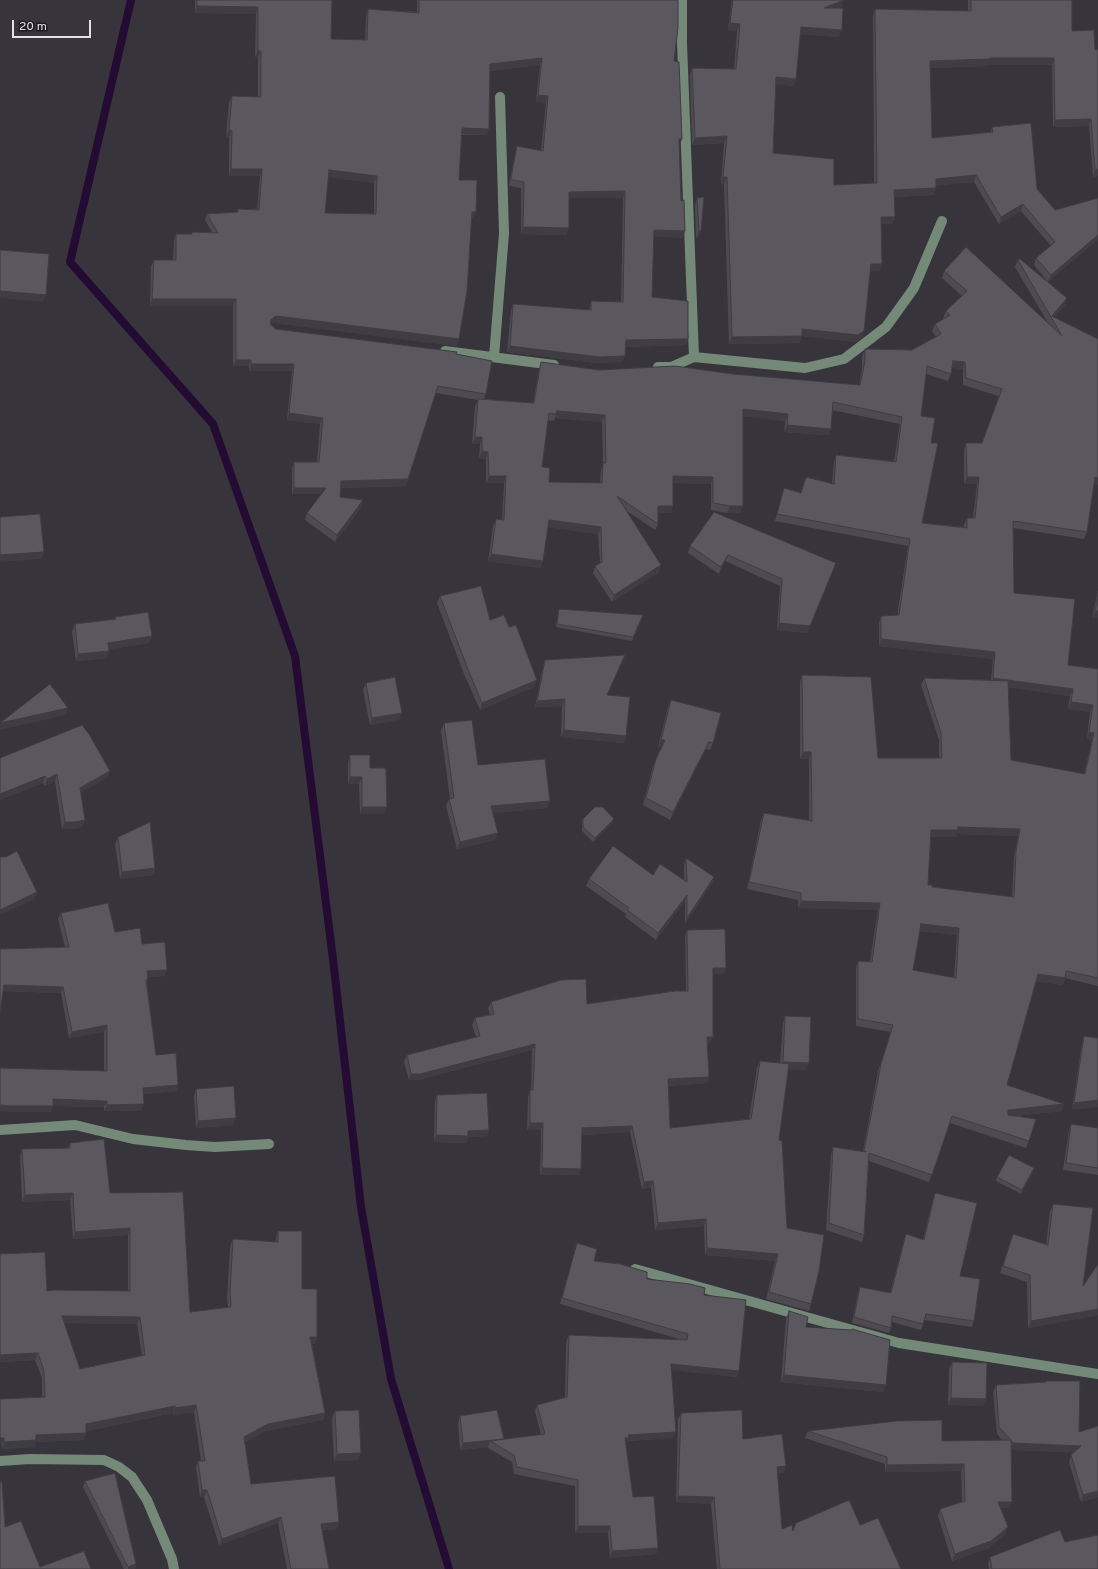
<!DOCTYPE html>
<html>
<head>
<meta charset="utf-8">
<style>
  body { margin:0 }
  #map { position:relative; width:1098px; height:1569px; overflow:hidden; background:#37343b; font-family:Overpass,sans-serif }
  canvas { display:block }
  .scale { position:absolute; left:12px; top:20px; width:79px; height:18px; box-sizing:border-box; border:2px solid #e3e1e5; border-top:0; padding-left:5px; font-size:12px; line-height:14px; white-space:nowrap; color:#e3e1e5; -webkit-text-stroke:3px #1e1c1f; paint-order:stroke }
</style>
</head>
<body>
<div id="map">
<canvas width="1098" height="1569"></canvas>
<div class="scale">20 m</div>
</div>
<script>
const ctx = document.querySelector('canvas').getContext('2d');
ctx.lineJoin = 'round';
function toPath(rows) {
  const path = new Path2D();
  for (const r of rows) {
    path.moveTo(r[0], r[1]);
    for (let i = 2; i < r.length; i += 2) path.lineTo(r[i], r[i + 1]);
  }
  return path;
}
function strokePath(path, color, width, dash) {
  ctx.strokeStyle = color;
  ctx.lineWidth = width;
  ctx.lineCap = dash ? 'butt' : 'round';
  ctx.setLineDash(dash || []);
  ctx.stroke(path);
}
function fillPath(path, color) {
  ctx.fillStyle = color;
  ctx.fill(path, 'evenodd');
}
strokePath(toPath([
  [131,0,70,262,213,424,295,656,333,959,361,1207,391,1379,449,1569]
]), '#230b34', 8);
strokePath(toPath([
  [445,351,554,365],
  [494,357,504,233,500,97],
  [694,357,805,368,844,359,886,327,914,288,942,221],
  [658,367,671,367,694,357,682,43,682,0],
  [0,1130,75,1125,133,1139,186,1145,215,1147,269,1144],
  [635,1269,899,1343,1098,1374],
  [0,1461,30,1459,104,1460,119,1467,132,1477,147,1500,172,1559,174,1569]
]), '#748978', 10);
fillPath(toPath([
  [195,0,332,0,331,39,365,40,366,16,368,9,417,12,417,0,678,0,674,61,682,139,679,145,683,238,653,236,652,297,688,339,686,345,625,347,625,356,622,362,596,363,507,352,511,310,513,304,589,310,591,301,621,302,623,198,569,198,569,228,566,235,521,234,521,188,509,186,509,185,515,153,517,146,541,151,546,103,536,101,540,65,490,71,487,135,461,135,459,180,473,218,471,218,459,339,457,346,275,323,271,323,271,325,276,329,456,354,486,394,484,399,533,403,539,369,541,362,599,370,733,374,859,385,862,368,862,356,865,349,912,350,936,337,932,331,935,324,944,319,943,318,946,311,962,296,942,278,944,271,1048,323,1015,267,1018,260,1065,305,1054,317,1098,339,1098,485,1094,484,1087,532,1084,539,1013,528,1014,593,1068,665,1098,669,1098,986,1065,978,1063,985,1036,981,1007,1085,1064,1104,1062,1111,1014,1116,1036,1119,1026,1148,950,1123,929,1182,869,1161,864,1235,862,1242,826,1230,831,1154,833,1147,863,1151,878,1071,891,1032,856,1026,856,968,858,961,870,961,878,910,798,908,798,900,747,889,761,820,764,813,809,820,809,759,800,759,800,682,802,675,878,758,939,758,939,740,921,685,924,678,991,680,993,659,879,646,879,623,881,616,897,616,908,546,775,521,784,488,801,493,806,477,832,484,834,462,836,455,894,461,900,424,832,410,828,435,784,432,785,421,743,416,740,513,727,513,711,510,711,484,673,483,671,513,658,513,658,524,655,530,627,511,659,572,612,602,593,573,595,566,600,563,598,534,548,527,543,561,540,568,488,561,493,526,496,519,502,520,504,483,486,483,486,459,479,458,480,444,472,444,475,406,478,400,436,393,406,486,340,488,340,497,361,507,335,542,305,520,307,513,321,494,292,494,292,468,294,462,317,462,320,424,287,420,292,371,249,371,249,366,233,366,233,306,150,306,151,266,154,260,173,260,174,240,176,234,192,234,192,232,212,232,205,220,207,214,237,212,238,209,257,209,260,176,229,176,229,137,226,137,229,103,232,96,258,97,258,57,255,57,256,14,195,13],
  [328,177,374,183,374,214,325,213],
  [952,368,963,369,963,385,999,396,982,443,966,443,964,450,964,484,977,484,973,518,967,518,964,525,964,527,922,523,931,443,921,416,926,374,948,381,951,374],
  [555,418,602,422,603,464,601,470,600,483,549,482,542,467,548,420,554,421],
  [1008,687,1070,696,1068,709,1090,712,1087,739,1092,740,1084,774,1011,760],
  [957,834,1018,836,1014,857,1012,897,932,887,928,885,931,837,956,837],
  [920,931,957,935,954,978,913,970],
  [732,0,844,0,841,7,838,8,839,37,800,34,796,79,793,86,776,84,773,153,834,185,874,183,873,16,875,9,968,11,968,0,1072,0,1072,31,1095,50,1098,49,1098,176,1093,177,1089,126,1053,127,1052,65,988,65,987,66,930,68,932,138,991,132,992,127,1037,189,1055,210,1098,198,1048,282,1034,265,1036,258,1051,246,1021,211,999,224,974,182,936,185,933,195,894,197,895,217,892,224,881,224,882,264,879,271,870,271,864,331,861,338,855,342,802,336,799,343,729,344,724,184,721,184,724,143,692,145,690,75,692,68,734,69,737,31,728,30],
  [697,198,701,231,698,238,696,238,695,205],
  [690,546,833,570,807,633,777,630,780,586,725,561,719,574,688,553],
  [1098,590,1098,618,1092,618],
  [440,596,490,620,509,627,534,687,480,710,464,674,437,603],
  [559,609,642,619,632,641,556,627,558,613],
  [115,617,152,636,149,643,109,649,107,658,76,661,72,631,75,624,115,619],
  [625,655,607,695,626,736,624,743,561,737,562,706,535,707,543,666,545,660],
  [366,683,402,713,399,720,370,725,363,690],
  [671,700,713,743,710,750,706,749,670,820,643,805,653,766,656,759,662,747,658,747,668,707],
  [444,723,478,765,550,801,547,808,493,813,495,840,457,849,446,806,449,799,450,799,441,731],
  [350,755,370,768,387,807,384,814,360,814,359,784,348,784,348,763],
  [0,758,108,777,80,793,85,820,82,827,71,829,62,829,55,781,45,786,43,783,0,800],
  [583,819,614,819,613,822,593,842,582,831,582,822],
  [118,837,155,868,153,875,120,879,115,844],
  [686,858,714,877,712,883,685,924,685,901,656,940,625,917,626,914,586,886,589,879,653,875,684,881,684,865],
  [61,913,115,932,142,944,165,976,148,977,147,983,156,1055,178,1085,176,1091,144,1094,141,1111,104,1111,104,1107,53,1106,51,1112,7,1112,104,1071,104,1032,69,1038,61,993,3,991,0,949,65,947,58,919],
  [687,930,724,974,713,974,710,1044,707,1044,709,1077,707,1083,669,1086,670,1128,749,1119,757,1068,760,1061,780,1063,783,1023,785,1016,806,1070,788,1069,779,1140,787,1228,811,1304,809,1311,766,1299,775,1261,705,1255,704,1226,655,1230,651,1187,642,1189,630,1132,582,1135,579,1175,540,1175,541,1130,527,1130,528,1097,530,1090,531,1090,532,1050,418,1080,409,1080,404,1062,407,1055,476,1037,472,1025,475,1018,490,1015,488,1008,491,1002,587,1004,686,991,685,937],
  [1084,1036,1098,1038,1072,1110,1082,1043],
  [196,1089,233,1125,196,1128,194,1096],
  [437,1095,489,1130,487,1136,468,1137,466,1143,434,1142,435,1101],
  [1071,1124,1098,1128,1098,1175,1063,1170,1069,1131],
  [70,1143,110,1193,190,1312,228,1307,227,1299,230,1246,233,1239,276,1242,276,1238,278,1231,302,1289,317,1337,315,1344,312,1344,325,1413,323,1420,265,1431,245,1442,251,1484,339,1522,337,1529,322,1530,329,1569,287,1569,278,1523,219,1545,204,1497,200,1497,196,1468,198,1461,201,1461,194,1412,173,1415,173,1413,86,1431,84,1440,36,1442,34,1447,2,1449,0,1399,42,1397,42,1378,35,1360,0,1362,0,1254,47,1291,128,1291,128,1235,73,1239,70,1200,22,1202,20,1156,22,1149,68,1148],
  [64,1323,137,1324,142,1356,80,1369],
  [1033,1172,1021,1194,996,1181,997,1177],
  [935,1193,960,1276,974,1321,972,1327,924,1320,921,1330,892,1322,891,1328,889,1333,852,1323,858,1292,860,1287,890,1293,904,1240,906,1234,923,1240,933,1199],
  [1053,1204,1083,1286,1098,1315,1028,1328,1027,1282,1000,1273,1013,1234,1046,1245,1050,1211],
  [577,1243,594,1261,647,1279,704,1295,739,1371,737,1377,671,1370,673,1438,627,1441,626,1444,633,1497,658,1548,656,1554,610,1558,608,1533,575,1533,575,1486,514,1474,512,1462,488,1448,488,1447,460,1450,458,1423,460,1416,504,1440,541,1435,535,1411,537,1405,565,1397,566,1342,569,1335,682,1340,560,1304],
  [789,1311,806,1327,883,1392,781,1382,786,1318],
  [952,1362,983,1406,948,1405,949,1369],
  [1046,1381,1079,1432,1098,1426,1098,1497,1081,1502,1069,1462,1071,1455,1074,1452,1011,1450,1009,1508,1001,1508,1008,1527,1005,1534,989,1548,952,1561,938,1516,940,1509,962,1502,961,1471,885,1472,885,1464,805,1438,808,1431,942,1441,1002,1440,997,1434,993,1392,996,1385,1046,1382],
  [335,1411,361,1453,358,1460,334,1461,332,1418],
  [681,1413,743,1439,784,1473,777,1473,782,1529,793,1531,860,1525,901,1569,717,1569,711,1504,676,1502,678,1419],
  [85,1481,136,1564,135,1569,124,1569,83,1487],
  [1065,1542,1098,1569,989,1569,988,1564,990,1557]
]), '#4d4b51');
fillPath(toPath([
  [844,0,841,7,822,15,824,8],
  [197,6,258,7,256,14,195,13],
  [730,23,740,24,737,31,728,30],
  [801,27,842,30,839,37,798,34],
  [258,51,261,51,258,57,255,57],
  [542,58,540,65,487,71,490,64],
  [990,58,1054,58,1052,65,988,65,987,66,928,68,930,61],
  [776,77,796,79,793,86,774,84],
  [538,95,548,96,546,103,536,101],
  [1091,119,1089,126,1053,127,1055,120],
  [462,128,489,129,487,135,459,134],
  [229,130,232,131,229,137,226,137],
  [727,136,724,143,692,145,695,138],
  [679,139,682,139,679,145],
  [231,169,262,169,260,176,229,176],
  [1098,169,1098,176,1093,177,1095,170],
  [329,170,377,176,374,183,326,177],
  [976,175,974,182,933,186,936,179],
  [723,177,727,177,724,184,721,184],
  [936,188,933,195,891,197,894,190],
  [625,191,623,198,567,198,569,192],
  [1023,204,1021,211,999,224,1001,217],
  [472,212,476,212,473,218,469,218],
  [881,217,895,217,892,224,879,224],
  [523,227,569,228,566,235,521,234],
  [654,230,685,231,683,238,651,236],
  [699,231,701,231,698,238,696,238],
  [1098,235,1098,240,1048,282,1051,275],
  [871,264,882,264,879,271,868,271],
  [0,291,46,295,43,302,0,298],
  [1067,298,1065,305,1052,320,1052,316],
  [152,299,236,299,233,306,150,306],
  [277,316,459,339,457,346,275,323,271,323,268,328,270,321,274,317],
  [802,329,864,331,861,338,855,342,802,336,799,343,729,344,732,337],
  [688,339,686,345,623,347,626,340],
  [510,346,625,356,622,362,596,363,507,352],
  [236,360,251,360,249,366,233,366],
  [953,361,965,362,963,369,950,368],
  [251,364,294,364,292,371,249,371],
  [743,409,788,414,785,421,740,416],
  [557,411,605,415,602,422,555,418],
  [289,413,323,418,320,424,287,420],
  [787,425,831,429,828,435,784,432],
  [475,437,482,437,480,444,472,444],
  [482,451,488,452,486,459,479,458],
  [489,476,506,476,504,483,486,483],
  [673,476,713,477,711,484,671,483],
  [967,477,979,477,977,484,964,484],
  [1095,477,1098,478,1098,485,1092,484],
  [408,479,406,486,338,488,341,481],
  [294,488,326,488,324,494,292,494],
  [363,500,361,507,335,542,337,535],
  [658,506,673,506,671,513,655,513],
  [730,506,743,506,740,513,727,513],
  [549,520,601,527,598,534,547,527],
  [44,552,41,559,0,562,0,555],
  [491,554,543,561,540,568,488,561],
  [728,555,725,561,719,574,721,567],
  [836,563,807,633,777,630,779,623],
  [661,565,659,572,612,602,614,595],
  [1095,611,1098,611,1098,618,1092,618],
  [152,636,149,643,106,650,108,643],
  [881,639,995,652,993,659,879,646],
  [109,651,107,658,76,661,78,654],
  [625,655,623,661,604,702,607,695],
  [993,678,1073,689,1070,696,991,685],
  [537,680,534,687,480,710,482,703],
  [565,699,562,706,535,707,537,701],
  [1071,702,1093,705,1090,712,1068,709],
  [68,708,66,715,0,730,0,723],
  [402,713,399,720,370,725,372,718],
  [564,730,626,736,624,743,561,737],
  [1089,732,1094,733,1092,740,1087,739],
  [661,740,665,740,663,747,658,747],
  [709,742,706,749,670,820,673,812],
  [803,752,811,752,809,759,800,759],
  [110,771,108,777,77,795,80,788],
  [57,774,55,781,45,786,47,779],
  [45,776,43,783,0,800,0,794],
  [350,777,362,777,359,784,348,784],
  [550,801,547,808,489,814,491,806],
  [362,807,387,807,384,814,360,814],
  [614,819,613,822,593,842,595,838],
  [85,820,82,827,71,829,62,829,65,822],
  [958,827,1020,829,1018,836,957,834,956,837,929,837,931,830],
  [498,833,495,840,457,849,460,842],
  [155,868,153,875,120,879,122,872],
  [714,877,712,883,685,924,687,918],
  [37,892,35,899,0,915,0,910],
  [687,895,685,901,656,940,658,933],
  [801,901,880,903,878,910,798,908],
  [921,924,959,928,957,935,918,931],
  [713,968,726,968,724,974,711,974],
  [167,970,165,976,144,977,147,971],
  [1038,974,1065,978,1063,985,1035,981],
  [4,985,63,987,61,993,2,991],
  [107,1025,104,1032,69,1038,72,1032],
  [707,1037,713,1037,710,1044,704,1044],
  [535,1044,532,1050,418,1080,409,1080,411,1074],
  [783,1062,809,1063,806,1070,780,1069],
  [709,1077,707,1083,666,1086,668,1079],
  [178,1085,176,1091,141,1094,143,1088],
  [53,1099,107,1101,104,1107,53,1106,51,1112,7,1112,0,1111,0,1105],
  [1098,1100,1098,1107,1072,1110,1074,1103],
  [144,1104,141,1111,104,1111,107,1105],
  [1064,1104,1062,1111,1006,1117,1008,1110],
  [236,1118,233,1125,196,1128,198,1121],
  [530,1123,543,1123,541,1130,527,1130],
  [632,1126,630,1132,580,1135,582,1128],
  [489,1130,487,1136,468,1137,466,1143,434,1142,436,1135,468,1131],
  [542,1168,581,1169,579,1175,540,1175],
  [1034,1168,1033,1172,1021,1194,1022,1190],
  [653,1181,651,1187,642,1189,644,1182],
  [73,1193,70,1200,22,1202,25,1195],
  [706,1219,704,1226,655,1230,658,1223],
  [130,1228,128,1235,73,1239,75,1232],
  [707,1248,778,1254,775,1261,705,1255],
  [1098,1309,1098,1315,1028,1328,1031,1321],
  [62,1316,140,1317,137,1324,59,1323],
  [310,1337,317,1337,315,1344,308,1344],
  [38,1353,35,1360,0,1362,0,1355],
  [671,1364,739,1371,737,1377,668,1370],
  [784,1375,886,1385,883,1392,781,1382],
  [951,1398,986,1399,983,1406,948,1405],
  [196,1405,194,1412,173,1415,175,1408],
  [175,1406,173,1413,84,1431,86,1424],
  [325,1413,323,1420,265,1431,242,1444,244,1437,268,1424],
  [676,1432,673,1438,627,1441,626,1444,623,1444,625,1438,628,1435],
  [86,1433,84,1440,36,1442,34,1447,2,1449,4,1442,36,1435],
  [0,1438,4,1438,2,1445,0,1445],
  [504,1439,501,1446,490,1441,488,1447,460,1450,463,1443],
  [1013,1443,1081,1446,1079,1453,1011,1450],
  [361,1453,358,1460,334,1461,337,1454],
  [964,1464,961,1471,885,1472,887,1465],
  [786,1466,784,1473,774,1474,777,1467],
  [202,1490,207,1490,204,1497,200,1497],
  [1098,1491,1098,1497,1081,1502,1083,1495],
  [678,1496,714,1497,711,1504,676,1502],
  [998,1502,1012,1502,1009,1508,996,1508],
  [281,1517,278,1523,219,1545,222,1539],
  [339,1522,337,1529,318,1530,321,1524],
  [578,1526,610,1526,608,1533,575,1533],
  [1008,1527,1005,1534,989,1548,952,1561,955,1554],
  [658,1548,656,1554,610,1558,612,1551],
  [136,1564,135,1569,128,1569,128,1567]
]), '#3f3d42');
const building = toPath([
  [197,0,332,0,331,39,367,40,368,9,419,13,419,0,678,0,678,28,674,61,679,62,682,139,679,139,681,201,684,200,685,231,654,230,652,297,688,301,688,339,626,340,625,356,599,357,510,346,513,304,591,310,591,301,623,302,625,191,569,192,569,228,523,227,524,182,512,180,511,178,517,146,543,151,548,96,538,95,542,58,490,64,489,129,462,128,459,180,477,180,476,212,472,212,467,291,459,339,277,316,274,317,270,321,271,325,276,329,457,352,456,354,492,361,486,394,438,386,408,479,341,481,340,497,363,500,337,535,307,513,326,488,294,488,294,462,319,462,323,418,289,413,294,364,251,364,251,360,236,360,236,299,152,299,154,260,176,260,176,234,192,234,192,232,218,233,207,214,238,212,238,209,259,210,262,169,231,169,232,131,229,130,232,96,261,97,261,51,258,51,258,7,197,6,197,0],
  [329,170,377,176,376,214,325,213,329,170],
  [733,0,844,0,824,8,843,8,842,30,801,27,796,79,776,77,773,153,834,159,834,185,877,183,875,9,971,11,971,0,1072,0,1072,31,1094,30,1095,50,1098,49,1098,169,1095,170,1091,119,1055,120,1054,58,990,58,990,59,930,61,932,138,993,132,992,127,1031,123,1037,189,1055,210,1098,198,1098,235,1051,275,1036,258,1055,242,1023,204,1001,217,976,175,936,179,936,188,894,190,895,217,881,217,882,264,871,264,864,331,858,335,802,329,802,336,732,337,727,177,723,177,727,136,695,138,692,68,736,69,740,24,730,23,733,0],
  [704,197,701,231,699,231,697,198,704,197],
  [966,247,1062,336,1018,260,1020,259,1067,298,1052,316,1098,339,1098,478,1095,477,1087,532,1013,521,1014,593,1075,599,1068,665,1098,669,1098,978,1066,971,1065,978,1038,974,1007,1085,1064,1104,1008,1110,1008,1115,1036,1119,1029,1141,952,1116,932,1175,869,1153,864,1235,829,1223,833,1147,866,1152,864,1151,881,1064,893,1025,858,1019,858,961,872,962,880,903,801,901,801,893,749,882,764,813,812,821,811,752,803,752,802,675,871,677,878,758,942,758,941,733,924,678,1008,681,1011,760,1085,774,1094,733,1089,732,1093,705,1071,702,1073,689,993,678,995,652,881,639,881,616,899,615,910,539,777,514,784,488,801,493,806,477,834,484,836,455,896,462,902,417,833,402,831,429,787,425,788,414,743,409,743,506,730,506,713,503,713,477,673,476,673,506,658,506,658,524,617,496,661,565,614,595,595,566,602,562,601,527,549,520,543,561,491,554,496,519,504,520,506,476,489,476,488,452,482,451,482,437,475,437,478,399,534,403,541,362,599,370,675,366,733,374,860,385,865,361,865,349,912,350,941,334,935,324,950,315,946,311,967,291,944,271,966,247],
  [953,361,965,362,966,378,1002,389,982,443,966,443,967,477,979,477,975,518,967,518,967,528,922,523,938,443,931,443,935,418,921,416,927,366,951,374,953,361],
  [557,411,605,415,606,463,603,463,602,483,549,482,550,468,542,467,549,413,556,414,557,411],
  [958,827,1020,829,1016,851,1014,897,932,887,932,885,928,885,931,830,958,830,958,827],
  [921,924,959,928,956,978,913,970,921,924],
  [0,250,49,254,46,295,0,291,0,250],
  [714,512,836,563,810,626,779,623,782,579,728,555,721,567,690,546,714,512],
  [40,514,44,552,0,555,0,517,40,514],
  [481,586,490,620,504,615,509,627,516,625,537,680,482,703,467,667,440,596,481,586],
  [1098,596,1098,611,1095,611,1098,596],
  [559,609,643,615,633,637,557,624,559,609],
  [148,612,152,636,108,643,109,651,78,654,75,624,116,619,115,617,148,612],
  [625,655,607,695,630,697,626,736,564,730,565,699,537,701,545,660,625,655],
  [395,677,402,713,372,718,366,683,395,677],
  [50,684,68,708,0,723,50,684],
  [671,700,721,713,713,743,709,742,673,812,646,798,656,759,665,740,661,740,671,700],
  [472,720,478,765,545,759,550,801,491,806,498,833,460,842,449,799,454,798,444,723,472,720],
  [82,725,89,734,110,771,80,788,85,820,74,822,65,822,57,774,47,779,45,776,0,794,0,758,82,725],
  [350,755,370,755,370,768,386,768,387,807,362,807,362,777,350,777,350,755],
  [595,807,603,807,614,819,595,838,583,827,583,819,595,807],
  [150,822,155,868,122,872,118,837,150,822],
  [613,846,653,875,660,864,687,882,686,858,714,877,687,918,687,895,658,933,627,910,629,908,589,879,613,846],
  [17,851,37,892,0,910,0,857,6,857,17,851],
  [108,903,115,932,140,928,142,944,165,942,167,970,147,971,148,979,146,980,156,1055,176,1053,178,1085,143,1088,144,1104,107,1105,107,1101,53,1099,53,1106,9,1106,0,1105,0,1068,107,1071,107,1025,72,1032,63,987,4,985,0,1013,0,949,69,947,61,913,108,903],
  [725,929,726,968,713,968,713,1037,707,1037,709,1077,668,1079,670,1128,751,1119,760,1061,789,1064,779,1140,782,1141,787,1228,824,1235,819,1271,811,1304,769,1292,778,1254,707,1248,706,1219,658,1223,653,1181,644,1182,632,1126,582,1128,581,1169,542,1168,543,1123,530,1123,530,1090,533,1090,535,1044,420,1074,411,1074,407,1055,480,1036,475,1018,494,1014,491,1002,561,980,586,979,587,1004,675,991,688,991,687,930,725,929],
  [785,1016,811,1017,809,1063,783,1062,785,1016],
  [1084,1036,1098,1038,1098,1100,1074,1103,1084,1036],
  [234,1086,236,1118,198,1121,196,1089,234,1086],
  [487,1093,489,1130,468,1131,468,1136,436,1135,437,1095,487,1093],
  [1071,1124,1098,1128,1098,1168,1066,1163,1071,1124],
  [104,1139,110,1193,183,1192,190,1312,231,1307,230,1292,233,1239,278,1242,278,1231,302,1231,302,1289,317,1289,317,1337,310,1337,325,1413,268,1424,244,1437,251,1484,335,1476,339,1522,321,1524,329,1569,291,1569,281,1517,222,1539,207,1490,202,1490,198,1461,205,1461,196,1405,175,1408,175,1406,86,1424,86,1433,36,1435,36,1440,4,1442,4,1438,0,1438,0,1399,45,1397,44,1371,38,1353,0,1355,0,1254,45,1252,47,1291,54,1290,130,1291,130,1228,75,1232,73,1193,25,1195,22,1149,70,1148,70,1143,104,1139],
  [62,1316,140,1317,145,1355,80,1369,62,1316],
  [1009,1155,1034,1168,1022,1190,997,1177,1009,1155],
  [935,1193,977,1203,960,1276,980,1279,974,1321,926,1314,923,1324,892,1316,891,1328,854,1317,860,1287,891,1293,906,1234,924,1240,935,1193],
  [1053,1204,1093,1208,1083,1286,1098,1264,1098,1309,1031,1321,1030,1275,1003,1266,1013,1234,1048,1245,1053,1204],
  [577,1243,597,1249,594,1261,620,1264,647,1272,647,1279,690,1284,705,1288,704,1295,746,1300,739,1371,671,1364,676,1432,628,1435,629,1438,625,1438,633,1497,654,1496,658,1548,612,1551,610,1526,578,1526,578,1480,517,1467,514,1455,490,1441,545,1434,537,1405,567,1397,569,1335,687,1340,688,1334,562,1298,577,1243],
  [789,1311,808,1317,806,1327,851,1330,852,1329,890,1340,886,1385,784,1375,789,1311],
  [952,1362,987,1363,986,1399,951,1398,952,1362],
  [1046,1381,1080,1381,1079,1432,1098,1426,1098,1491,1083,1495,1071,1455,1081,1446,1013,1443,1011,1440,1012,1502,998,1502,1008,1527,991,1541,955,1554,940,1509,965,1501,964,1464,887,1465,887,1457,808,1431,897,1421,942,1420,942,1441,1011,1440,999,1427,996,1385,1046,1382,1046,1381],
  [359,1410,361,1453,337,1454,335,1411,359,1410],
  [497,1410,504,1439,463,1443,460,1416,497,1410],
  [742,1410,743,1439,782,1434,786,1466,777,1467,782,1529,792,1525,793,1531,796,1523,849,1500,860,1525,878,1518,901,1569,720,1569,714,1497,678,1496,681,1413,742,1410],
  [115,1473,136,1564,128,1567,85,1481,115,1473],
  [0,1482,2,1482,5,1527,21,1521,40,1567,84,1551,91,1569,0,1569,0,1482],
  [1060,1530,1065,1542,1098,1535,1098,1569,992,1569,990,1557,1060,1530]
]);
fillPath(building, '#5a575e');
strokePath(building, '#3f3d42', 1);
</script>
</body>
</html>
